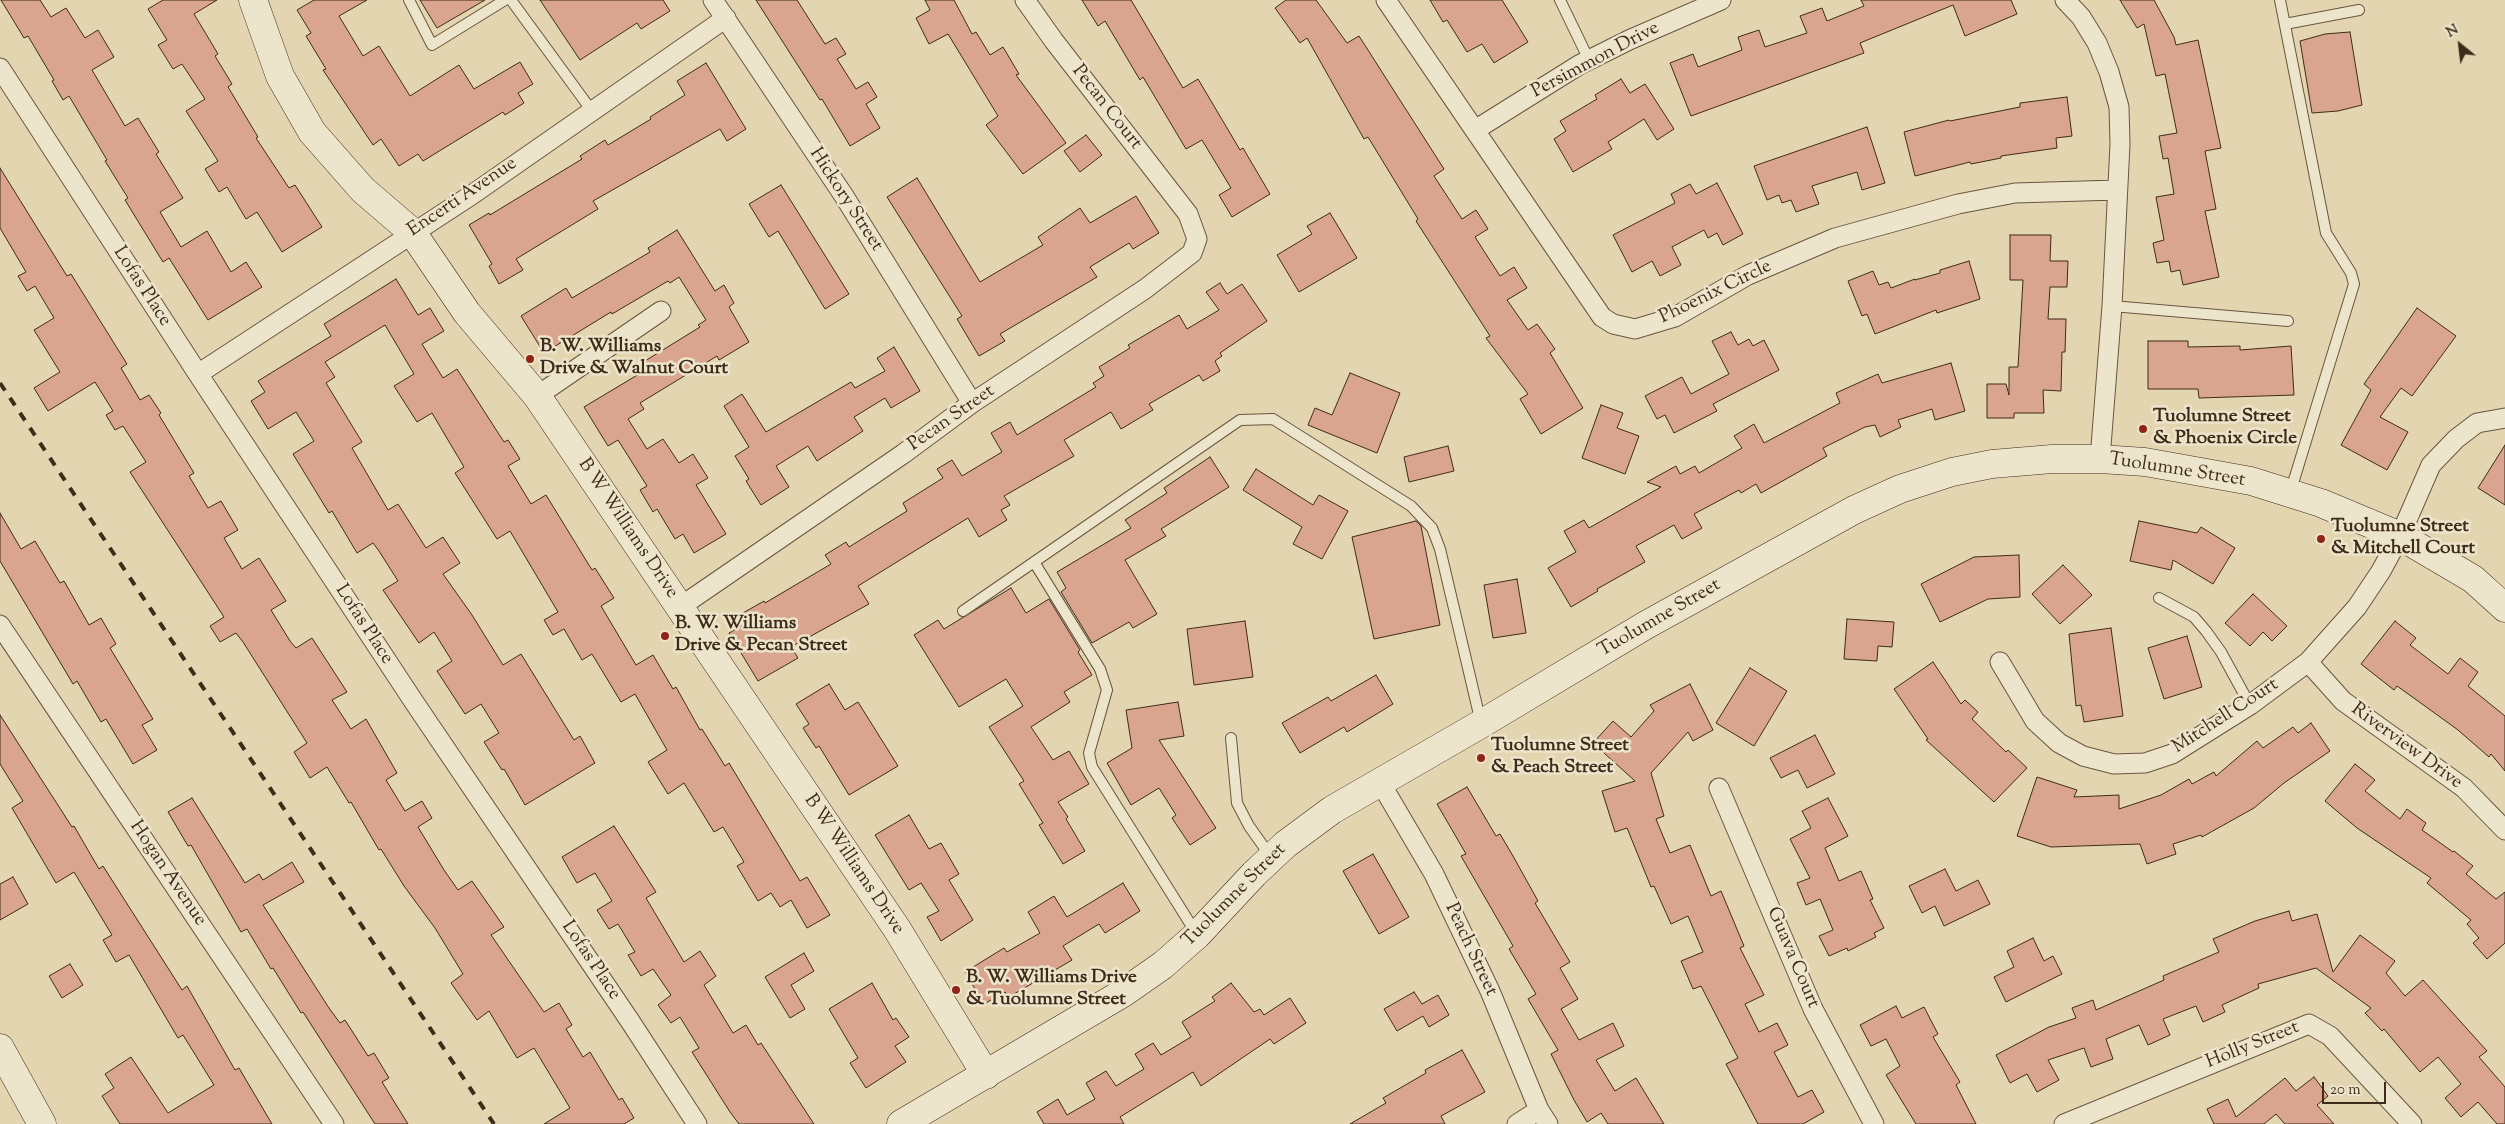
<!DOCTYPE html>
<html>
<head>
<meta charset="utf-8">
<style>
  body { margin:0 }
  #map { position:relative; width:2505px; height:1124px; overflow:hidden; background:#e4d5b1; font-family:"Sorts Mill Goudy",serif }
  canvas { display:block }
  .north { position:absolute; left:2435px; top:20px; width:50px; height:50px; -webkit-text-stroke:4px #ede4cc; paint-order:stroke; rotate:331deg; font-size:14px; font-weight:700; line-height:20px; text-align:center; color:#3f2b19 }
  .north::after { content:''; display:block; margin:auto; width:18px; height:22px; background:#3f2b19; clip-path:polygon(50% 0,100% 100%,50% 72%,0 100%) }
  .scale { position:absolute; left:2322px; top:1082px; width:64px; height:22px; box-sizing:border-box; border:2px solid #3f2b19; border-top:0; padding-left:6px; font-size:15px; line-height:18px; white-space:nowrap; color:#3f2b19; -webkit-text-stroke:4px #ede4cc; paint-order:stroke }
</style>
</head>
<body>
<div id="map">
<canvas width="2505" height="1124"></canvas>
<div class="north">N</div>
<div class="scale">20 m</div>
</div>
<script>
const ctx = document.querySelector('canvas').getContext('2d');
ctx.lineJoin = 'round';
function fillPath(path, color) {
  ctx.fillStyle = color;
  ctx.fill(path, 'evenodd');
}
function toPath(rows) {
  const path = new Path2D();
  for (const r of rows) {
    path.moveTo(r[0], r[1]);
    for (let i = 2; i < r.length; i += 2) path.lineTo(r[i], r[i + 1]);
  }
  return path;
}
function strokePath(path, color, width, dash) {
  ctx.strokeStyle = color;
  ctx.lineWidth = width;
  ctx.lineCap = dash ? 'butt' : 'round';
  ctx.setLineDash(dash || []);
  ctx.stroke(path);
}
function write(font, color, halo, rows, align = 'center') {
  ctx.font = font + ' "Sorts Mill Goudy",serif';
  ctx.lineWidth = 5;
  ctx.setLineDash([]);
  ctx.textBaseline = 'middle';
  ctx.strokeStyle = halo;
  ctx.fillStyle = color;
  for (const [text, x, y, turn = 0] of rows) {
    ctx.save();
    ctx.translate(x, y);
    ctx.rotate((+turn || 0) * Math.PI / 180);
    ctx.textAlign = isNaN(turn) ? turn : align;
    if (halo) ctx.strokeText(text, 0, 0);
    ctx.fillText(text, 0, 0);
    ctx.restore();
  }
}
const building = toPath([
  [1,0,40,0,51,17,66,8,85,38,98,30,114,57,92,70,125,126,138,118,159,152,156,154,183,198,160,212,181,247,207,231,231,272,246,262,262,287,208,320,169,258,163,262,125,200,128,198,105,161,107,160,69,96,63,100,52,81,54,80,28,36,24,38,1,0],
  [163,0,217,0,194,14,218,54,215,56,232,84,228,87,258,137,256,138,289,188,295,185,322,227,282,252,257,212,246,219,227,187,219,192,205,169,218,161,186,111,205,99,182,64,173,69,158,45,167,40,148,9,163,0],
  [314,0,367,0,339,16,363,56,379,46,410,96,459,65,474,89,520,62,533,84,518,93,524,103,505,115,503,112,423,161,418,154,399,166,381,139,373,145,323,70,326,69,306,36,311,33,297,10,314,0],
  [420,0,485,0,437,28,420,0],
  [540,0,663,0,670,11,641,29,637,23,580,60,540,0],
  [756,0,797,0,825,44,836,38,846,54,837,59,856,89,868,82,877,97,866,104,880,128,850,146,822,99,820,100,756,0],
  [925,0,954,0,972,34,976,32,990,55,1003,47,1019,74,1016,75,1066,143,1023,174,986,125,998,116,948,34,929,44,916,18,930,10,925,0],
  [1082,0,1131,0,1183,88,1198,79,1240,150,1243,148,1270,194,1232,217,1219,195,1231,188,1202,140,1186,149,1143,77,1140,80,1105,21,1098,26,1082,0],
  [1286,0,1316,0,1347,43,1359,36,1444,169,1434,176,1462,219,1476,210,1488,229,1475,237,1500,276,1514,267,1527,288,1507,300,1528,330,1537,324,1555,349,1550,353,1583,408,1541,434,1520,399,1528,394,1486,338,1490,336,1416,221,1418,219,1368,137,1364,139,1307,38,1300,43,1275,8,1286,0],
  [1430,0,1502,0,1528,42,1494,63,1482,44,1467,52,1447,20,1443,22,1430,0],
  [1861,0,2011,0,2017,14,1965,36,1953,5,1860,43,1864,53,1691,116,1670,63,1693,54,1698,67,1742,50,1738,37,1759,30,1765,47,1807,33,1800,16,1822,8,1827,21,1864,6,1861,0],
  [2120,0,2154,0,2174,37,2176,45,2198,40,2221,148,2205,151,2216,209,2205,211,2219,277,2183,285,2180,270,2171,272,2169,261,2157,263,2153,243,2164,240,2156,197,2174,194,2168,158,2163,159,2159,136,2177,133,2165,74,2156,76,2144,24,2137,28,2120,0],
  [2350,32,2362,105,2338,111,2312,113,2300,41,2325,34,2350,32],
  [706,63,746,129,727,141,720,129,593,201,598,209,516,259,523,270,499,284,489,266,492,264,469,225,489,213,490,215,582,159,580,156,605,140,608,145,651,119,650,117,685,95,677,81,706,63],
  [1621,79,1630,93,1645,84,1674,129,1657,140,1644,119,1608,142,1612,149,1573,172,1554,139,1566,131,1560,121,1597,99,1595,95,1621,79],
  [2067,97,2072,136,2056,138,2057,148,2001,156,2001,158,1971,164,1970,162,1915,176,1904,132,1949,120,1950,121,2020,107,2020,103,2067,97],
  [1867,127,1885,183,1862,190,1857,172,1812,186,1819,204,1796,212,1791,200,1782,203,1779,195,1767,200,1754,166,1867,127],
  [1086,135,1102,155,1080,172,1064,151,1086,135],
  [0,168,67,276,71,274,127,364,121,368,140,400,149,395,161,413,159,415,194,473,189,476,208,508,221,501,238,530,224,538,242,569,259,558,286,601,271,610,290,641,296,648,312,638,347,692,332,700,351,729,366,719,397,773,386,780,405,811,422,801,432,818,418,827,444,870,458,890,472,881,504,927,491,935,544,1012,559,1003,572,1025,566,1029,583,1057,590,1052,619,1100,622,1098,634,1118,624,1124,544,1124,570,1108,534,1048,517,1058,489,1011,477,1020,451,983,463,974,435,928,404,886,381,849,379,850,351,802,349,803,327,767,310,778,294,752,307,743,243,642,236,633,220,642,210,626,224,617,130,472,146,462,123,426,115,430,106,415,113,411,95,382,48,411,34,388,60,372,34,330,54,318,35,286,27,291,18,276,26,272,0,228,0,168],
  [917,178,980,282,1043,245,1038,237,1080,208,1090,223,1136,196,1159,233,1133,249,1129,243,1090,267,1097,277,1000,334,1005,341,979,356,957,319,962,316,887,197,917,178],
  [1717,183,1743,234,1723,245,1717,233,1708,238,1704,230,1672,247,1681,265,1660,276,1652,261,1632,272,1613,235,1675,203,1671,194,1690,184,1696,194,1717,183],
  [781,185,849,294,825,309,778,231,769,237,749,204,781,185],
  [1330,213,1357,258,1299,292,1277,255,1312,234,1307,226,1330,213],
  [677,230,715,291,724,285,734,303,729,307,749,342,719,360,717,356,640,403,644,409,628,419,647,449,663,439,679,463,693,454,708,478,696,485,726,534,694,553,683,534,675,539,657,509,653,512,640,490,647,486,618,440,608,446,584,407,649,368,645,361,700,327,698,325,706,320,679,277,670,283,668,281,612,314,611,312,544,353,521,316,566,288,572,298,650,252,648,248,677,230],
  [2010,235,2051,235,2050,261,2068,261,2067,287,2050,287,2048,319,2066,319,2065,352,2062,352,2061,391,2043,390,2044,413,2014,413,2014,418,1987,418,1987,384,2006,384,2009,395,2009,367,2018,367,2023,280,2010,280,2010,235],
  [1969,261,1980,299,1937,313,1936,310,1875,334,1867,314,1862,316,1848,281,1873,271,1879,285,1888,282,1891,288,1915,279,1915,280,1940,273,1940,270,1969,261],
  [396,279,418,315,430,308,444,331,422,344,443,378,457,369,504,442,508,440,520,459,508,466,531,504,546,495,592,570,595,568,614,598,601,606,636,665,653,655,673,689,676,687,700,730,702,729,725,766,729,763,800,881,807,877,830,915,807,928,791,900,780,907,771,893,758,901,737,866,744,862,723,827,714,832,684,783,668,794,648,762,667,750,635,694,621,702,592,654,582,660,564,629,553,635,544,620,558,612,510,531,497,539,455,473,464,467,432,413,417,422,394,386,414,374,385,325,325,362,335,377,326,383,362,442,352,448,388,510,398,504,426,548,443,537,460,563,443,574,472,615,503,665,521,654,574,740,580,736,595,763,525,805,504,769,502,770,484,742,499,733,481,704,465,714,437,671,452,661,434,632,419,643,383,590,398,581,379,551,373,543,357,553,332,511,329,513,293,454,314,441,296,412,268,429,251,401,265,392,258,381,331,336,324,324,396,279],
  [1220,283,1227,294,1242,284,1267,321,1220,353,1222,356,1215,361,1220,371,1203,381,1199,375,1149,404,1153,410,1121,429,1111,412,1064,440,1074,456,1004,496,1010,505,1001,510,1007,520,979,537,968,518,858,586,869,604,791,647,798,658,758,681,729,633,748,622,743,613,764,601,765,603,831,564,825,555,846,542,849,547,907,511,903,503,943,478,937,469,952,460,962,476,1002,452,991,433,1010,422,1017,435,1096,387,1093,383,1104,376,1099,367,1130,348,1128,345,1179,315,1187,329,1219,310,1206,292,1220,283],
  [2417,308,2456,336,2412,396,2401,388,2380,417,2408,432,2387,470,2341,445,2371,390,2364,384,2417,308],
  [1731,332,1738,345,1749,339,1753,346,1764,340,1779,370,1713,404,1717,411,1674,433,1665,415,1657,419,1645,396,1682,377,1691,394,1729,374,1712,341,1731,332],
  [2148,341,2188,341,2188,347,2240,346,2240,350,2291,346,2294,395,2199,398,2198,389,2148,389,2148,341],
  [894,347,920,391,891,408,885,398,854,417,863,431,817,461,808,446,776,466,789,487,761,505,746,481,749,479,735,456,749,447,724,406,742,394,766,432,851,382,855,388,885,371,877,358,894,347],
  [1951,363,1965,411,1935,420,1932,409,1898,420,1901,427,1880,437,1875,425,1865,427,1823,448,1827,456,1761,493,1756,484,1741,493,1739,490,1694,514,1702,528,1682,539,1674,525,1636,546,1645,562,1597,589,1598,591,1571,607,1548,568,1576,552,1564,531,1584,520,1589,528,1661,487,1647,482,1676,466,1680,474,1695,466,1699,473,1742,448,1734,436,1754,424,1764,443,1840,403,1836,393,1878,374,1882,383,1951,363],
  [1350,373,1400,393,1377,453,1308,425,1315,408,1332,415,1350,373],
  [1601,405,1623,413,1617,428,1639,436,1625,474,1582,458,1601,405],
  [2505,445,2505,505,2478,488,2505,445],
  [1448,446,1454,471,1409,482,1404,457,1448,446],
  [1210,457,1229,487,1161,529,1166,536,1125,560,1157,614,1133,628,1129,622,1092,643,1061,592,1066,588,1057,572,1131,528,1125,520,1167,493,1164,488,1210,457],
  [1256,469,1313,505,1319,495,1348,511,1322,559,1293,544,1302,527,1243,490,1256,469],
  [0,513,21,549,35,541,60,583,64,581,89,625,101,618,116,644,110,648,153,719,142,725,157,750,133,764,106,719,101,722,77,681,73,684,0,561,0,513],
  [1416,521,1421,526,1440,625,1374,639,1352,537,1416,521],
  [2139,521,2197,533,2201,527,2235,548,2213,584,2173,560,2171,570,2130,561,2139,521],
  [2019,555,2020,597,1988,599,1940,622,1921,584,1974,557,2019,555],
  [2063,565,2092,595,2060,624,2032,594,2063,565],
  [1517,579,1526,633,1493,638,1484,585,1517,579],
  [1011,588,1026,613,1049,599,1080,650,1078,652,1092,675,1064,692,1070,702,1031,727,1053,760,1069,751,1089,784,1058,802,1068,817,1066,819,1085,851,1063,864,1039,825,1043,823,1019,784,1024,781,989,727,1023,706,1006,679,959,707,914,635,938,620,944,629,1011,588],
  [2253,594,2287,626,2272,641,2263,632,2250,646,2225,623,2253,594],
  [1847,619,1894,622,1892,647,1878,646,1877,661,1844,659,1847,619],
  [1245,621,1253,677,1194,685,1187,629,1245,621],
  [2395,621,2416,638,2410,645,2448,674,2460,658,2478,672,2468,686,2505,716,2505,771,2491,754,2489,757,2458,730,2411,696,2397,686,2394,690,2361,664,2395,621],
  [2111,628,2123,716,2084,722,2081,705,2076,706,2069,634,2111,628],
  [2187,636,2202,687,2164,699,2148,648,2187,636],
  [1933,662,1961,704,1965,700,1978,712,1972,719,2006,752,2008,750,2027,768,1994,802,1926,740,1928,739,1894,689,1933,662],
  [1750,668,1787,691,1754,746,1716,723,1750,668],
  [1376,675,1393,704,1347,732,1344,727,1300,753,1282,723,1328,697,1331,701,1376,675],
  [829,684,845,710,858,702,898,766,849,795,819,746,816,748,803,728,809,724,796,704,829,684],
  [1690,684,1713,730,1693,741,1688,732,1651,773,1664,816,1656,819,1670,853,1690,845,1711,896,1721,891,1744,946,1740,948,1764,995,1745,1004,1759,1032,1777,1023,1788,1045,1774,1052,1798,1097,1812,1090,1824,1112,1803,1124,1758,1124,1726,1064,1738,1058,1701,986,1693,989,1681,961,1703,952,1688,916,1671,924,1654,886,1651,887,1627,828,1615,832,1602,791,1635,781,1593,743,1613,721,1631,737,1654,711,1650,705,1690,684],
  [1178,702,1184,736,1159,740,1216,828,1190,845,1172,818,1176,815,1159,788,1131,805,1107,763,1132,748,1126,710,1178,702],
  [0,715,72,827,74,826,99,869,103,866,182,990,187,986,235,1070,239,1068,272,1124,120,1124,102,1096,114,1088,105,1074,131,1057,168,1113,214,1085,183,1035,178,1038,129,955,116,962,103,940,112,935,74,872,56,883,12,808,23,801,0,764,0,715],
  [2311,723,2330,751,2284,783,2254,808,2202,837,2201,835,2173,844,2176,854,2147,864,2140,844,2051,847,2017,836,2037,777,2077,790,2074,797,2119,795,2119,809,2161,795,2189,779,2192,784,2214,772,2216,776,2257,741,2263,748,2293,727,2298,733,2311,723],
  [1815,735,1835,774,1807,788,1798,770,1781,778,1770,758,1815,735],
  [2355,764,2375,780,2365,791,2400,819,2407,809,2426,823,2422,830,2453,852,2454,851,2473,866,2466,874,2496,899,2505,892,2505,943,2487,959,2473,943,2479,938,2467,924,2471,920,2427,883,2431,878,2357,828,2325,801,2355,764],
  [1467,787,1496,836,1500,834,1513,856,1538,901,1535,903,1570,962,1560,968,1578,999,1561,1009,1579,1040,1613,1023,1624,1046,1596,1060,1615,1091,1636,1078,1664,1124,1608,1124,1601,1113,1587,1122,1574,1100,1551,1054,1558,1050,1528,999,1536,994,1509,949,1513,946,1461,856,1466,854,1437,804,1467,787],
  [192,798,245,883,259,874,263,880,292,862,304,882,263,905,329,1008,340,1023,345,1020,368,1056,374,1053,389,1078,382,1082,408,1124,375,1124,303,1012,301,1013,273,968,271,969,247,929,241,932,191,845,188,846,168,812,192,798],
  [1828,798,1848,836,1825,848,1839,881,1861,871,1873,899,1870,900,1884,928,1874,933,1876,937,1848,951,1847,948,1829,956,1819,936,1833,930,1820,899,1806,905,1797,883,1810,878,1790,839,1811,828,1802,811,1828,798],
  [909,815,929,849,941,843,959,874,949,880,973,920,941,941,927,917,939,911,921,883,909,890,875,835,909,815],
  [614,826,656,892,646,898,684,962,700,951,716,976,704,985,733,1033,746,1025,758,1045,761,1043,814,1124,739,1124,730,1112,692,1052,699,1048,680,1017,671,1023,658,1005,671,995,653,969,641,976,628,955,635,952,618,924,609,929,597,910,612,901,595,873,577,883,562,857,614,826],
  [1373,854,1409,917,1379,934,1343,871,1373,854],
  [1945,869,1956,891,1978,880,1990,904,1944,926,1935,906,1922,913,1909,886,1945,869],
  [13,877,28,904,0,920,0,884,13,877],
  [1123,883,1140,911,1105,933,1099,924,1063,946,1072,960,1009,997,1005,992,984,1004,965,972,1004,948,1007,952,1040,933,1028,912,1054,896,1067,917,1123,883],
  [2289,911,2292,921,2317,914,2333,972,2360,935,2395,961,2386,973,2405,996,2423,980,2487,1051,2479,1057,2505,1087,2505,1124,2497,1124,2478,1102,2461,1117,2445,1098,2461,1084,2438,1057,2420,1072,2384,1029,2382,1031,2365,1013,2371,1008,2316,968,2258,984,2259,988,2222,1005,2225,1012,2203,1022,2196,1006,2163,1019,2170,1035,2148,1045,2139,1025,2106,1039,2113,1059,2091,1067,2084,1048,2048,1060,2059,1080,2037,1092,2027,1074,2010,1083,1996,1055,2049,1027,2076,1018,2072,1008,2093,1000,2096,1010,2164,980,2163,976,2219,952,2213,939,2255,921,2289,911],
  [2033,938,2044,961,2053,956,2062,974,2006,1002,1994,977,2014,967,2007,951,2033,938],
  [804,953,814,971,791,985,805,1009,790,1018,765,977,804,953],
  [70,964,83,985,62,998,49,976,70,964],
  [872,983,893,1020,896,1018,909,1037,895,1046,906,1062,866,1088,850,1063,858,1058,829,1009,872,983],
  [1231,983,1254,1012,1260,1009,1264,1015,1290,998,1306,1023,1274,1044,1270,1039,1201,1086,1193,1072,1120,1117,1124,1124,1044,1124,1037,1112,1058,1099,1067,1115,1095,1099,1086,1083,1106,1071,1116,1086,1144,1069,1135,1054,1153,1043,1161,1055,1191,1037,1182,1022,1215,1001,1212,997,1231,983],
  [1414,992,1422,1004,1438,995,1449,1015,1429,1027,1423,1016,1397,1031,1384,1009,1414,992],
  [1896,1006,1902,1018,1924,1007,1938,1034,1933,1037,1960,1082,1956,1085,1976,1124,1916,1124,1886,1075,1900,1066,1886,1039,1871,1046,1860,1025,1896,1006],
  [1462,1050,1485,1092,1441,1116,1445,1124,1350,1124,1386,1103,1383,1098,1426,1073,1425,1070,1462,1050],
  [2314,1077,2328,1096,2317,1105,2334,1124,2285,1124,2276,1114,2264,1124,2214,1124,2207,1109,2228,1099,2236,1117,2285,1078,2296,1091,2314,1077]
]);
fillPath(building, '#d9a58e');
strokePath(building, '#3f2b19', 1);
const lane = toPath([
  [409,0,432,45,505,0],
  [511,0,592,111],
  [1560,0,1589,60],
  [2280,0,2326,233,2351,273,2354,284,2290,493],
  [2285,24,2359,10],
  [2112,306,2288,321],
  [1034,562,1100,669,1107,690,1089,753,1092,767,1196,933],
  [2159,598,2194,617,2206,631,2221,652,2250,705],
  [963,611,1240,420,1273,419,1411,506,1432,528,1440,549,1481,723],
  [1231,738,1237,803,1249,826,1271,857]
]);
const street = toPath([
  [713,0,844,196,972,403],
  [1386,0,1602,317,1613,324,1635,329,1675,317,1748,275,1835,238,1958,204,2015,193,2117,190],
  [2065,0,2081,17,2097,43,2109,72,2119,107,2120,144,2112,306,2100,459],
  [0,68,198,374,414,702,630,1021,697,1124],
  [1475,130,1579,65,1629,40,1721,0],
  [198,374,473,194,726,18],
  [537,396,661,311],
  [680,607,903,454,972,403,1145,289,1192,253,1197,239,1188,214,1054,41,1025,0],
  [0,625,334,1124],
  [2000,662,2035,721,2059,743,2083,756,2114,764,2145,763,2172,754,2250,705,2308,662,2357,607,2381,571,2400,536,2431,465,2456,439,2477,423,2505,418],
  [2308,662,2343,701,2464,788,2505,830],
  [1380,782,1434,874,1490,991,1539,1110,1548,1124],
  [1719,788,1813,1009,1874,1124],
  [1517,1124,1539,1110],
  [2064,1124,2309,1024,2330,1036,2412,1124]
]);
const secondary = toPath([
  [253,0,280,76,312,132,363,190,412,232,467,313,537,396,897,929,986,1075],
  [0,1048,42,1124],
  [901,1124,1123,993,1163,965,1197,935,1254,874,1286,844,1332,810,1481,724,1646,625,1854,510,1900,489,1952,472,1992,464,2052,459,2100,459,2145,462,2251,481,2321,503,2400,536,2473,579,2505,608]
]);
strokePath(lane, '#68563f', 12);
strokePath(street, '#68563f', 21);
strokePath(secondary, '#3f2b19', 29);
strokePath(lane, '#ede4cc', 10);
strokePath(street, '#ede4cc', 19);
strokePath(secondary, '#ede4cc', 28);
strokePath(toPath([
  [0,383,494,1124]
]), '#3f2b19', 4, [9, 9]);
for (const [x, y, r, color] of [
  [530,359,5,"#8f2418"],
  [2143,429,5,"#8f2418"],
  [2321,539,5,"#8f2418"],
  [665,636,5,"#8f2418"],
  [1481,758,5,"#8f2418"],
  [956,990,5,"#8f2418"]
]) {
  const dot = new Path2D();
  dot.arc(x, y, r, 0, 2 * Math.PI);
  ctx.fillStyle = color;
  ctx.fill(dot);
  strokePath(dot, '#ede4cc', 2);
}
write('19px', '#3f2b19', '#ede4cc', [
  ["Persimmon Drive",1596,61,-28],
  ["Pecan Court",1106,108,52],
  ["Encerti Avenue",463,198,-34],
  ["Hickory Street",845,200,57],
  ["Lofas Place",141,287,57],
  ["Phoenix Circle",1716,293,-26],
  ["Pecan Street",952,419,-35],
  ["Tuolumne Street",2177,471,9],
  ["B W Williams Drive",627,529,56],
  ["Tuolumne Street",1660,619,-30],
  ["Lofas Place",363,625,57],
  ["Mitchell Court",2226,717,-33],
  ["Riverview Drive",2406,747,36],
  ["B W Williams Drive",853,865,56],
  ["Hogan Avenue",167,874,56],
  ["Tuolumne Street",1235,896,-45],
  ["Peach Street",1470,950,65],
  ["Guava Court",1792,958,67],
  ["Lofas Place",590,961,56],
  ["Holly Street",2253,1046,-22]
]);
write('bold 19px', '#3f2b19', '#ede4cc', [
  ["B. W. Williams",540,348],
  ["Drive & Walnut Court",540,370],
  ["Tuolumne Street",2153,418],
  ["& Phoenix Circle",2153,440],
  ["Tuolumne Street",2331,528],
  ["& Mitchell Court",2331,550],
  ["B. W. Williams",675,625],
  ["Drive & Pecan Street",675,647],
  ["Tuolumne Street",1491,747],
  ["& Peach Street",1491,769],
  ["B. W. Williams Drive",966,979],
  ["& Tuolumne Street",966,1001]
], 'left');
</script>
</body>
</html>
